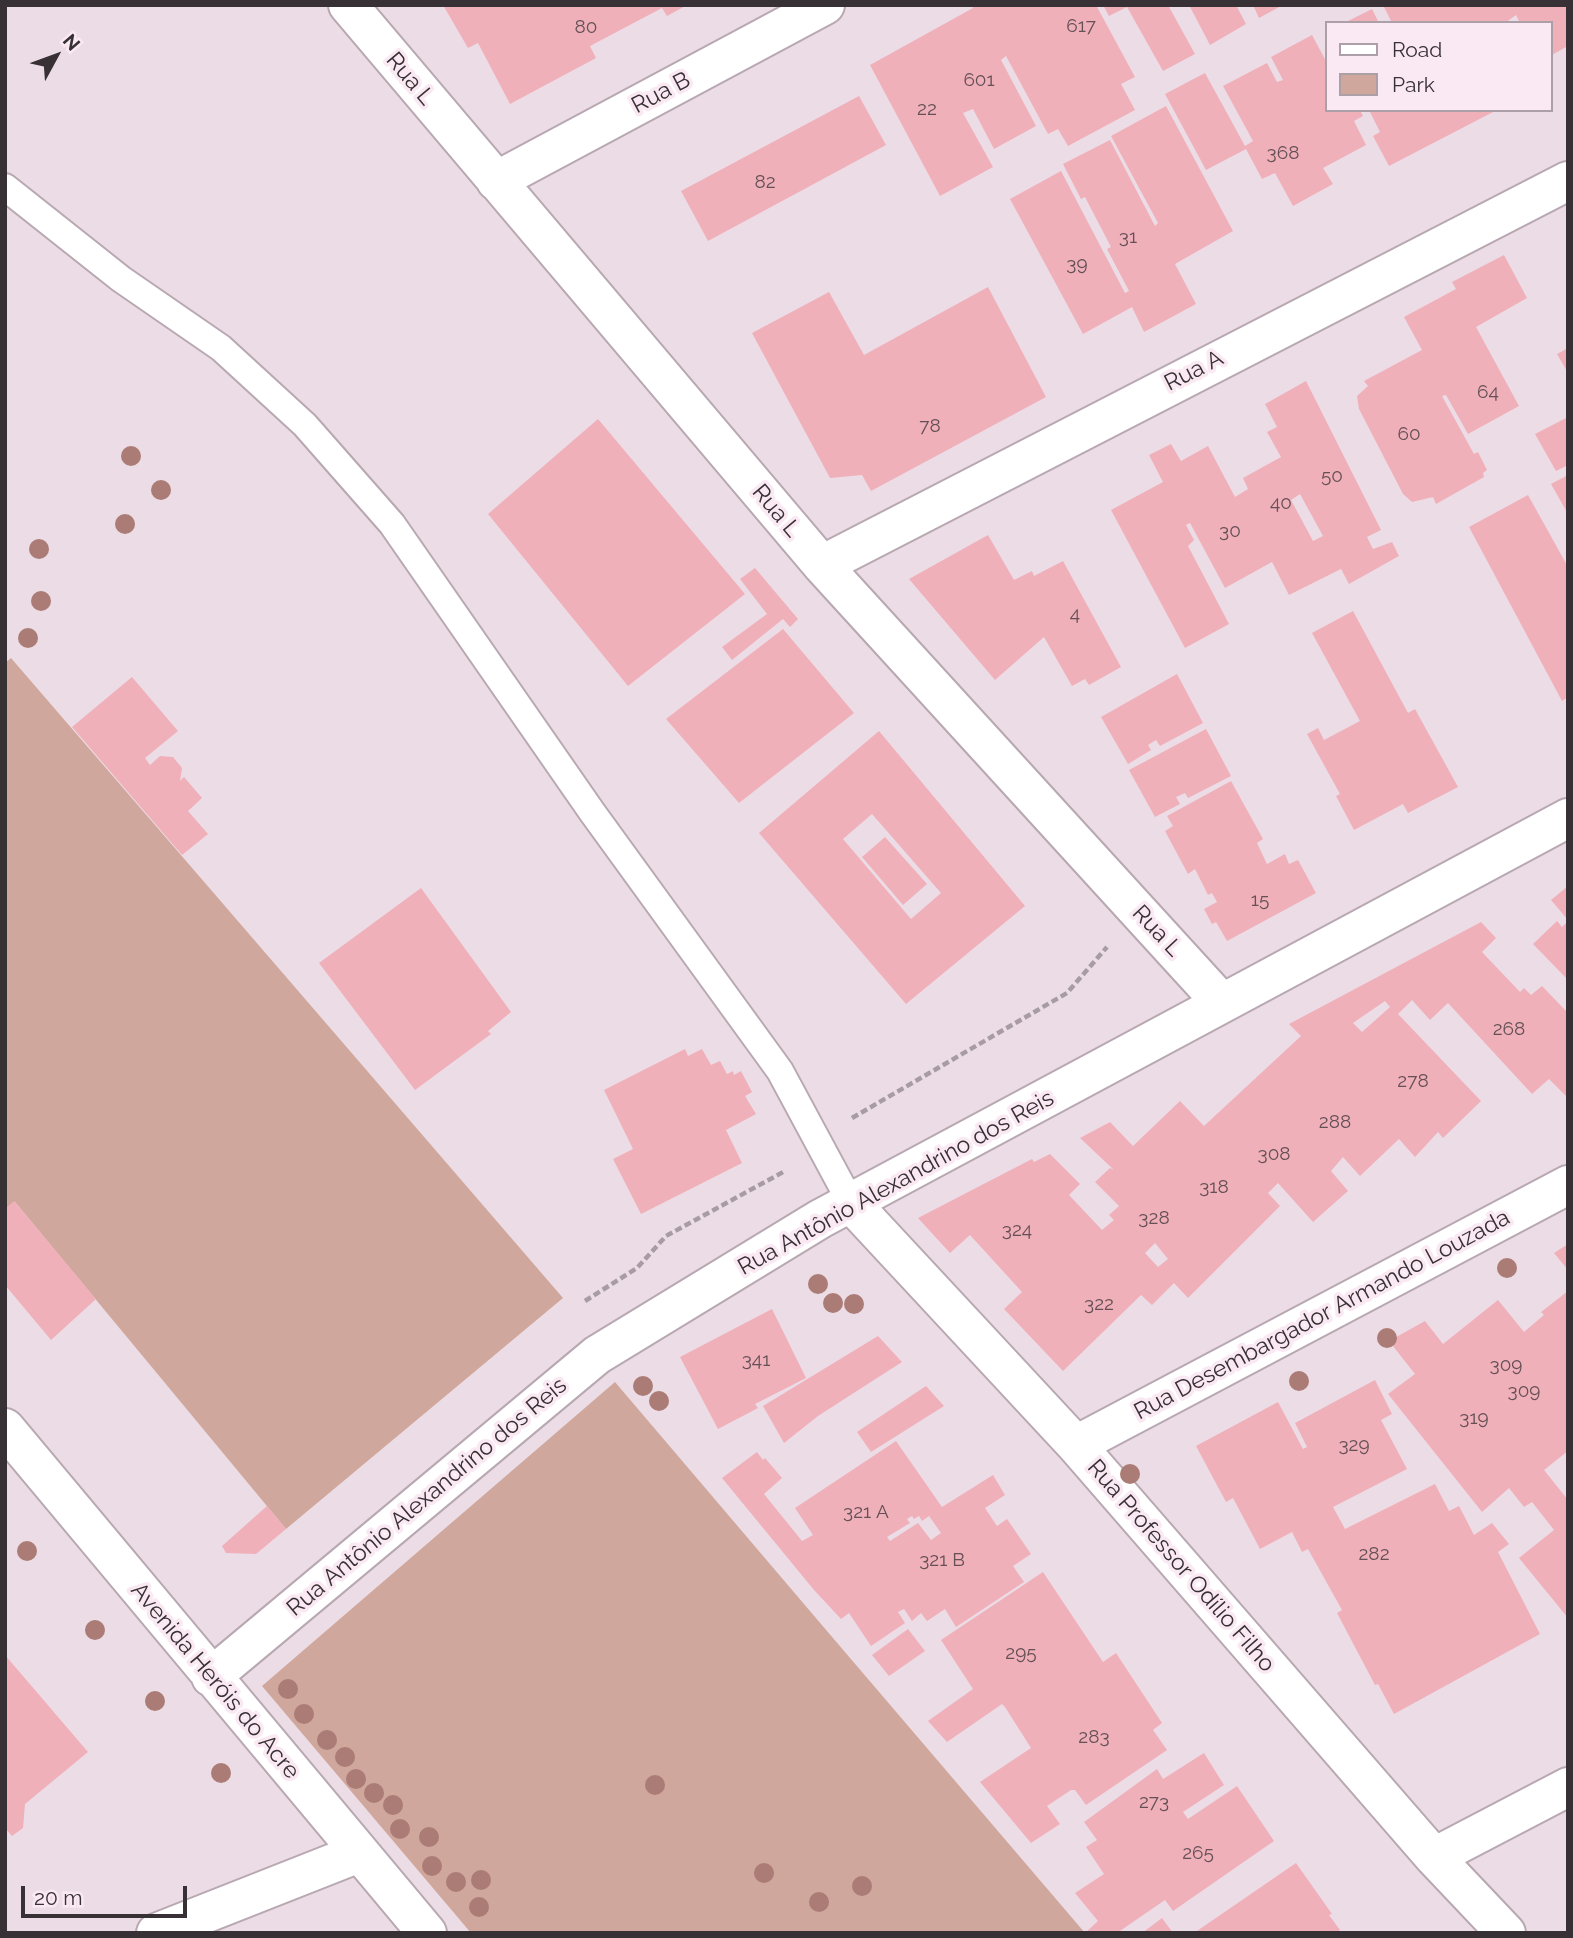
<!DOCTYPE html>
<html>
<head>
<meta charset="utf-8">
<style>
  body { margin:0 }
  #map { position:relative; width:1573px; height:1938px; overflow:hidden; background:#ecdce6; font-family:Raleway,sans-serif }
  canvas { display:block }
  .frame { position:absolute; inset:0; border:7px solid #373034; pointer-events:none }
  .legend { position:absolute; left:1325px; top:21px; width:228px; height:91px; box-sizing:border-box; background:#fae9f3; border:2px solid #ac9fa7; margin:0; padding:9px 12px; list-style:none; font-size:21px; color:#373034 }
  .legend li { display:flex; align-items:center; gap:14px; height:35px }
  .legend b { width:35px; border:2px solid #ac9fa7 }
  .north { position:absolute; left:21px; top:21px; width:70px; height:70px; -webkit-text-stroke:5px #fae9f3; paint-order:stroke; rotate:49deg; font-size:19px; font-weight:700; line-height:28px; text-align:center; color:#373034 }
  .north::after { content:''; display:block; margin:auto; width:24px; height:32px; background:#373034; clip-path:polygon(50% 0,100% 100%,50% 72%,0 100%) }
  .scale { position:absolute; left:21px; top:1886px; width:166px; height:32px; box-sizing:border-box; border:4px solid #373034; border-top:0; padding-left:9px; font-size:21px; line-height:24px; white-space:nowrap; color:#373034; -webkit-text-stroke:5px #fae9f3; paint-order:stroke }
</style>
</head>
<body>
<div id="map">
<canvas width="1573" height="1938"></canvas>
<div class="frame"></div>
<ul class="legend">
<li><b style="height:9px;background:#fff"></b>Road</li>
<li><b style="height:19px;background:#cfa79c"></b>Park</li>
</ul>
<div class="north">N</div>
<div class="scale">20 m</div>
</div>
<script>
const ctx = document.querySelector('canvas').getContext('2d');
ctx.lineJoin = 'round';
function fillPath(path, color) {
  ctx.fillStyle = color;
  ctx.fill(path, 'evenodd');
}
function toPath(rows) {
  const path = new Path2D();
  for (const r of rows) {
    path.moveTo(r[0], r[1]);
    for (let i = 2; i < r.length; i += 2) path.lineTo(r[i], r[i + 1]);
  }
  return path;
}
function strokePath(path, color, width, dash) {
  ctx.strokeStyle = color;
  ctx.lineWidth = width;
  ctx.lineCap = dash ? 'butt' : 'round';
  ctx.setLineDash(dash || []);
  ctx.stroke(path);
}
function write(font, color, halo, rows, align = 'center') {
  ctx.font = font + ' Raleway,sans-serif';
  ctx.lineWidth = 7;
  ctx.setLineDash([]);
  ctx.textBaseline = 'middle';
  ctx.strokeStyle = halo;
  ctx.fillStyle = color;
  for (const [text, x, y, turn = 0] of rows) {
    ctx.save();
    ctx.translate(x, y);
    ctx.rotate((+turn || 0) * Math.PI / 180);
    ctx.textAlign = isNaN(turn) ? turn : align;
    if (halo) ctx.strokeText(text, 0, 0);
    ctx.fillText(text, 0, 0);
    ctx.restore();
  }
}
fillPath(toPath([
  [11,658,563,1298,286,1529,15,1202,5,1209,5,663],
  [615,1382,821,1624,1085,1933,471,1933,262,1686]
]), '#cfa79c');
fillPath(toPath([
  [443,5,687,5,667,16,662,8,590,46,596,58,510,104,478,43,468,48],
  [972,5,1096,5,1135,77,1121,84,1135,110,1068,146,1058,129,1048,134,1006,56,1001,60,1036,126,994,149,973,109,963,113,993,167,940,196,870,65,973,8],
  [1103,5,1168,5,1195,54,1163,71,1127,7,1109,16],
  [1189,5,1236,5,1246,24,1210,45],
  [1253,5,1283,5,1259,18],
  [1383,5,1568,5,1568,46,1550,56,1550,23,1520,23,1516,15,1505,23,1392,23],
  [1372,9,1379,23,1344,23],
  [1312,35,1326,61,1326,110,1360,110,1363,116,1354,121,1366,145,1323,168,1333,184,1293,206,1275,173,1262,179,1246,149,1206,170,1165,94,1205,73,1245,146,1253,141,1223,86,1267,63,1277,82,1283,80,1271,57],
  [859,96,886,145,708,241,681,191],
  [1166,106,1233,231,1175,264,1196,304,1144,332,1132,307,1083,334,1010,199,1061,171,1125,293,1129,291,1107,249,1111,247,1085,197,1081,199,1063,164,1110,140,1155,226,1158,223,1111,136],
  [1369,110,1492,110,1493,112,1389,166,1373,136,1380,132],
  [1504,255,1527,298,1476,327,1519,406,1468,434,1446,395,1442,396,1474,454,1478,452,1487,470,1483,473,1484,477,1436,504,1433,497,1412,502,1403,494,1359,409,1357,396,1368,386,1364,381,1422,350,1404,317,1456,289,1452,282],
  [988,287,1046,397,871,491,862,475,830,478,752,333,829,292,864,355],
  [1568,348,1568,373,1557,354],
  [1306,381,1381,530,1367,537,1373,549,1392,542,1399,556,1349,584,1341,569,1289,595,1272,562,1225,588,1190,523,1186,525,1194,540,1188,546,1229,624,1185,648,1111,510,1163,482,1149,455,1171,444,1181,461,1208,446,1235,497,1248,489,1243,478,1281,457,1267,432,1277,427,1265,404],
  [1300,494,1323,536,1313,541,1291,500],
  [1568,417,1568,465,1556,471,1535,434],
  [598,419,745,594,628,686,488,514],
  [1568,475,1568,514,1551,484],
  [1528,495,1568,567,1568,697,1562,701,1469,527],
  [988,535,1014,580,1032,571,1034,576,1063,561,1121,667,1089,685,1085,679,1072,686,1044,637,995,680,909,579],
  [755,568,798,619,790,627,783,619,732,660,722,647,767,614,740,579],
  [1353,611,1408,713,1415,709,1458,787,1408,813,1403,804,1354,830,1336,796,1340,794,1307,734,1318,728,1324,740,1360,721,1312,633],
  [783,629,854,713,739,803,666,719],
  [1177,674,1203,723,1160,746,1156,740,1148,745,1151,750,1128,764,1101,717],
  [132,677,178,731,145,758,150,765,160,756,173,757,182,768,180,781,184,777,202,798,188,811,208,834,182,855,72,727],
  [1206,729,1231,776,1188,798,1185,793,1176,797,1180,804,1155,817,1129,770],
  [879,731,1025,906,906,1004,759,833],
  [872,814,941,893,911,919,843,839],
  [1231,781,1263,839,1257,843,1267,864,1285,854,1289,864,1298,860,1316,893,1227,941,1216,922,1212,924,1204,909,1217,902,1212,893,1208,895,1195,869,1188,874,1165,831,1173,826,1167,816],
  [885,837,927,884,903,905,862,857],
  [1568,886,1568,920,1551,900],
  [421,888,511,1012,488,1031,491,1034,415,1090,319,963],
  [1557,921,1562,927,1568,921,1568,980,1533,944],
  [1481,922,1496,938,1482,952,1520,992,1524,988,1531,995,1542,986,1568,1013,1568,1098,1549,1079,1532,1094,1448,1003,1430,1020,1412,1000,1398,1014,1481,1101,1443,1138,1438,1132,1415,1157,1399,1139,1360,1176,1343,1157,1331,1171,1348,1191,1313,1222,1278,1183,1268,1193,1280,1206,1188,1298,1174,1283,1152,1305,1141,1295,1063,1371,1004,1309,1022,1292,970,1235,950,1253,918,1218,1032,1159,1034,1162,1050,1154,1080,1184,1069,1195,1102,1230,1114,1220,1109,1215,1119,1206,1095,1182,1110,1168,1114,1170,1080,1138,1110,1122,1133,1146,1180,1101,1204,1126,1301,1036,1289,1024],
  [1385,1001,1390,1007,1362,1032,1353,1023],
  [1155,1243,1168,1259,1158,1267,1145,1253],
  [685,1049,688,1056,702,1049,711,1065,720,1061,727,1074,733,1071,734,1075,741,1071,752,1092,745,1096,756,1114,726,1130,742,1163,641,1214,613,1159,633,1149,604,1090],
  [14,1201,96,1299,51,1340,5,1285,5,1209],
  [1568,1244,1568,1270,1554,1253],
  [1568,1291,1568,1451,1544,1470,1568,1500,1568,1618,1519,1558,1554,1530,1532,1502,1524,1507,1509,1488,1482,1512,1388,1394,1415,1374,1389,1341,1425,1321,1443,1344,1498,1300,1524,1332,1544,1315,1541,1312],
  [772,1309,806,1378,755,1404,758,1408,718,1429,680,1357],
  [878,1336,902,1362,818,1416,784,1443,763,1406],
  [1375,1380,1392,1414,1381,1420,1407,1469,1333,1507,1345,1529,1435,1484,1449,1511,1459,1506,1474,1535,1492,1523,1509,1544,1498,1552,1540,1634,1394,1714,1378,1684,1375,1685,1337,1613,1342,1610,1308,1549,1302,1552,1292,1532,1260,1549,1233,1498,1226,1502,1196,1446,1278,1402,1303,1449,1307,1447,1295,1423],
  [926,1386,944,1406,871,1452,857,1432],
  [896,1441,942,1507,993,1475,1005,1495,985,1508,997,1526,1007,1519,1031,1554,1013,1566,1024,1582,956,1627,945,1609,927,1621,921,1613,912,1621,904,1609,898,1612,905,1623,871,1646,849,1613,841,1619,814,1590,722,1478,757,1452,763,1460,765,1458,782,1478,764,1494,802,1541,813,1535,795,1508],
  [912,1516,914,1519,919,1516,922,1521,929,1516,941,1533,931,1540,918,1523,890,1541,887,1537,910,1523,907,1519],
  [267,1506,286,1529,256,1554,226,1553,222,1546],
  [1043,1572,1103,1662,1116,1653,1162,1723,1153,1730,1167,1750,1086,1805,1075,1790,1071,1790,1047,1806,1060,1824,1031,1843,980,1782,1031,1748,1005,1707,1002,1704,947,1742,928,1721,973,1689,941,1640],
  [908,1629,925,1651,889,1676,872,1655],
  [5,1655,88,1752,25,1804,23,1828,12,1836,5,1828],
  [1204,1753,1224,1785,1183,1812,1188,1819,1237,1786,1274,1841,1173,1911,1165,1900,1117,1933,1085,1933,1098,1921,1075,1893,1104,1874,1086,1847,1097,1840,1084,1822,1157,1769,1163,1779],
  [1296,1863,1332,1914,1329,1915,1340,1930,1336,1933,1194,1933],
  [1162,1918,1173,1933,1142,1933]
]), '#f0b0ba');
const lane = toPath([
  [5,187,121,279,221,348,305,425,392,524,592,812,780,1071,851,1203]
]);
const street = toPath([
  [348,5,822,565,1221,1002],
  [496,181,825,5],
  [822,565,1568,181],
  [851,1203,1076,1445,1434,1857,1506,1933],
  [5,1428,427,1933],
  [1076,1445,1568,1185],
  [211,1677,597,1355,820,1219,1568,818],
  [1434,1857,1568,1787],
  [156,1933,359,1853]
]);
strokePath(lane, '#b8a8b1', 30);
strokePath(street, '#b8a8b1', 42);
strokePath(toPath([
  [852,1118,1067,993,1107,947],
  [585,1301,637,1268,666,1236,785,1171]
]), '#a89ca3', 4.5, [7, 3.5]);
strokePath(lane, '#fff', 26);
strokePath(street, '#fff', 38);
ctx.fillStyle = '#ab7c75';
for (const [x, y] of [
  [131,456],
  [161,490],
  [125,524],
  [39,549],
  [41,601],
  [28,638],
  [1507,1268],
  [818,1284],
  [833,1303],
  [854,1304],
  [1387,1338],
  [1299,1381],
  [643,1386],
  [659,1401],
  [1130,1474],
  [27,1551],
  [95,1630],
  [288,1689],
  [155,1701],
  [304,1714],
  [327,1740],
  [345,1757],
  [221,1773],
  [356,1779],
  [655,1785],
  [374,1793],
  [393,1805],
  [400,1829],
  [429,1837],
  [432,1866],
  [764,1873],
  [481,1880],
  [456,1882],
  [862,1886],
  [819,1902],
  [479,1907]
]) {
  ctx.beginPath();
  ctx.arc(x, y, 10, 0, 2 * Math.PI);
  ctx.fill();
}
write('19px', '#655056', null, [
  ["617",1081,26],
  ["80",586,27],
  ["601",979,80],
  ["22",927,109],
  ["368",1283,153],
  ["82",765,182],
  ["31",1128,237],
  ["39",1077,264],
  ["64",1488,392],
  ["78",930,426],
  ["60",1409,434],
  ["50",1332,476],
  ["40",1281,503],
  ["30",1230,531],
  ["4",1075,614],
  ["15",1260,900],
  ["268",1509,1029],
  ["278",1413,1081],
  ["288",1335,1122],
  ["308",1274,1154],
  ["318",1214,1187],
  ["328",1154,1218],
  ["324",1017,1230],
  ["322",1099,1304],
  ["341",756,1360],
  ["309",1506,1365],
  ["309",1524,1391],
  ["319",1474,1418],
  ["329",1354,1445],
  ["321 A",866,1512],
  ["282",1374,1554],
  ["321 B",942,1560],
  ["295",1021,1653],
  ["283",1094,1737],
  ["273",1154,1802],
  ["265",1198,1853]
]);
write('23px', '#373034', '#fae9f3', [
  ["Rua L",410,79,50],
  ["Rua B",661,93,-28],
  ["Rua A",1194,371,-27],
  ["Rua L",776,511,50],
  ["Rua L",1157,931,47],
  ["Rua Antônio Alexandrino dos Reis",896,1183,-29],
  ["Rua Desembargador Armando Louzada",1322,1315,-28],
  ["Rua Antônio Alexandrino dos Reis",427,1497,-40],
  ["Rua Professor Odílio Filho",1181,1566,49],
  ["Avenida Heróis do Acre",215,1681,50]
]);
</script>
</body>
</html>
